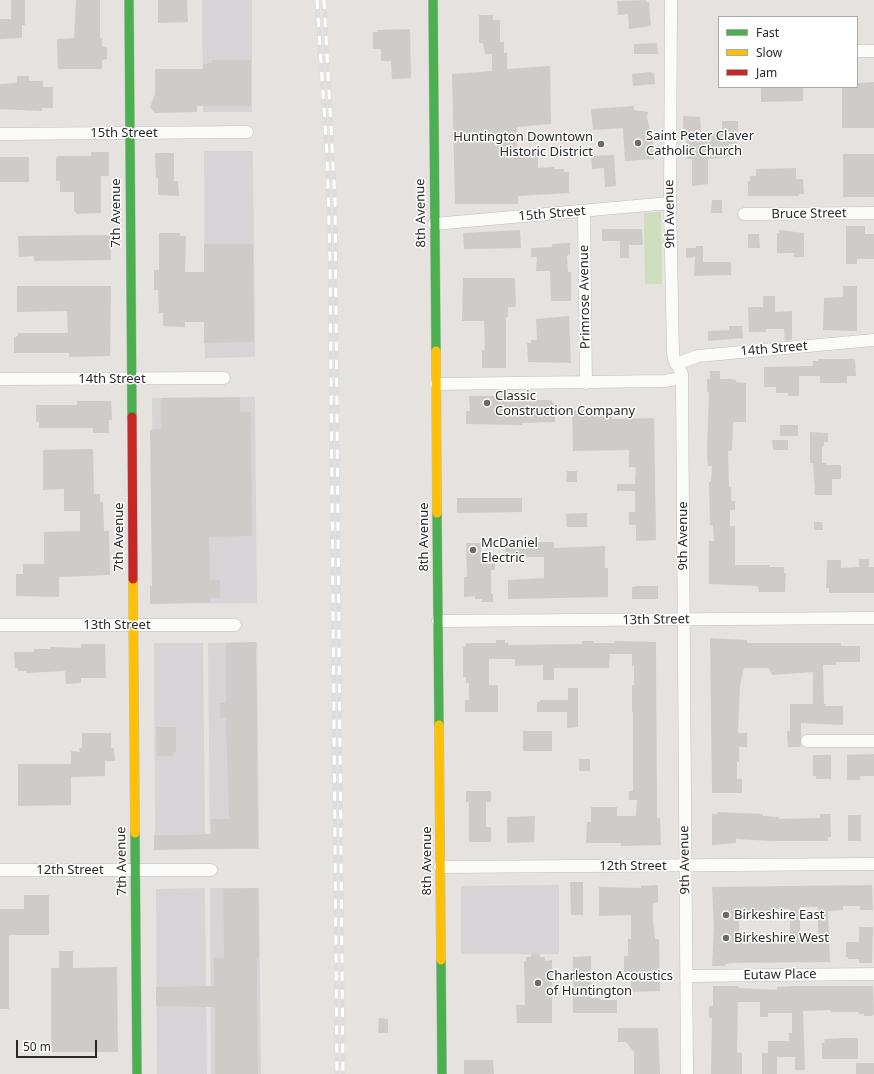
<!DOCTYPE html>
<html>
<head>
<meta charset="utf-8">
<style>
  body { margin:0 }
  #map { position:relative; width:874px; height:1074px; overflow:hidden; background:#e6e2df; font-family:"Noto Sans",sans-serif }
  canvas { display:block }
  .legend { position:absolute; left:718px; top:16px; width:140px; height:72px; box-sizing:border-box; background:#fff; border:1px solid #a9a9a9; margin:0; padding:5px 7px; list-style:none; font-size:12px; color:#292929 }
  .legend li { display:flex; align-items:center; gap:8px; height:20px }
  .legend b { width:20px; border:1px solid #a9a9a9 }
  .scale { position:absolute; left:16px; top:1040px; width:81px; height:18px; box-sizing:border-box; border:2px solid #292929; border-top:0; padding-left:5px; font-size:12px; line-height:14px; white-space:nowrap; color:#292929; -webkit-text-stroke:3px #fff; paint-order:stroke }
</style>
</head>
<body>
<div id="map">
<canvas width="874" height="1074"></canvas>
<ul class="legend">
<li><b style="height:5px;background:#4caf50"></b>Fast</li>
<li><b style="height:5px;background:#ffc107"></b>Slow</li>
<li><b style="height:5px;background:#c62828"></b>Jam</li>
</ul>
<div class="scale">50 m</div>
</div>
<script>
const ctx = document.querySelector('canvas').getContext('2d');
ctx.lineJoin = 'round';
function fillPath(path, color) {
  ctx.fillStyle = color;
  ctx.fill(path, 'evenodd');
}
function toPath(rows) {
  const path = new Path2D();
  for (const r of rows) {
    path.moveTo(r[0], r[1]);
    for (let i = 2; i < r.length; i += 2) path.lineTo(r[i], r[i + 1]);
  }
  return path;
}
function strokePath(path, color, width, dash) {
  ctx.strokeStyle = color;
  ctx.lineWidth = width;
  ctx.lineCap = dash ? 'butt' : 'round';
  ctx.setLineDash(dash || []);
  ctx.stroke(path);
}
function write(font, color, halo, rows, align = 'center') {
  ctx.font = font + ' "Noto Sans",sans-serif';
  ctx.lineWidth = 3;
  ctx.setLineDash([]);
  ctx.textBaseline = 'middle';
  ctx.strokeStyle = halo;
  ctx.fillStyle = color;
  for (const [text, x, y, turn = 0] of rows) {
    ctx.save();
    ctx.translate(x, y);
    ctx.rotate((+turn || 0) * Math.PI / 180);
    ctx.textAlign = isNaN(turn) ? turn : align;
    if (halo) ctx.strokeText(text, 0, 0);
    ctx.fillText(text, 0, 0);
    ctx.restore();
  }
}
fillPath(toPath([
  [202,0,252,0,252,112,203,112],
  [204,151,253,151,255,357,205,358],
  [255,397,257,603,154,604,152,398],
  [257,642,259,849,210,849,208,643],
  [154,643,203,643,205,834,155,835],
  [559,885,559,954,461,954,461,886],
  [205,888,207,1074,157,1074,156,889],
  [210,888,259,888,261,1074,211,1074]
]), '#d6d4d6');
fillPath(toPath([
  [661,212,662,284,645,284,644,213]
]), '#cddebc');
fillPath(toPath([
  [11,0,25,0,25,25,22,25,22,38,0,39,0,19,11,19],
  [76,0,100,0,100,38,102,38,102,46,107,48,107,59,102,60,102,69,58,69,57,39,74,38],
  [158,0,187,0,188,22,158,23],
  [646,0,646,2,649,2,651,26,629,29,628,14,618,15,617,1],
  [479,15,493,15,493,20,500,20,500,42,504,42,504,53,507,53,507,69,550,66,551,124,517,127,517,150,535,150,535,153,538,152,538,168,554,167,554,169,564,169,564,172,569,172,569,193,518,196,518,204,455,204,452,74,492,71,492,54,485,54,483,43,479,43],
  [410,29,411,78,392,79,391,61,381,61,381,49,373,49,373,32,378,32,377,30],
  [657,43,658,54,634,54,634,44],
  [212,60,251,60,251,106,197,106,197,112,155,113,150,107,155,94,155,69,203,69,203,64,212,63],
  [650,72,654,73,655,84,633,86,632,74],
  [17,76,29,76,29,81,43,81,43,87,53,87,53,108,42,108,42,111,0,109,0,84,17,83],
  [874,82,874,128,842,128,842,87,857,87,857,83],
  [761,87,803,87,803,101,761,102],
  [634,106,634,110,648,112,647,117,650,130,652,130,654,159,625,161,623,128,593,130,591,109],
  [683,116,700,117,701,133,722,133,722,121,738,121,738,144,729,144,729,157,708,159,708,184,692,186,692,159,687,159,686,129,683,129],
  [91,152,109,152,109,176,101,176,101,213,76,214,76,212,74,212,74,192,60,192,60,181,56,181,56,159,57,156,91,156],
  [155,153,174,153,174,181,178,181,179,196,158,195,158,178,156,178],
  [843,154,874,154,874,197,843,197],
  [614,155,616,186,605,187,604,168,592,169,591,156],
  [0,157,29,157,29,182,0,182],
  [796,168,796,179,803,179,804,194,799,194,799,196,748,196,748,181,750,181,750,176,756,176,756,169],
  [712,200,722,200,722,213,711,213],
  [846,226,865,226,865,234,874,234,874,259,857,259,857,264,846,264],
  [602,229,642,229,643,245,629,245,629,258,620,258,620,241,602,241],
  [520,230,521,248,464,249,463,233],
  [779,230,804,233,804,257,793,257,794,253,777,253,777,233,779,233],
  [159,233,180,233,180,236,186,236,185,272,204,272,204,244,253,244,254,342,204,343,204,322,185,322,185,327,163,326,163,313,159,313,158,290,154,290,154,270,159,270],
  [748,234,759,234,760,248,748,248],
  [110,235,111,260,34,261,34,256,19,257,18,236],
  [570,243,570,255,567,256,568,272,571,272,571,301,551,301,550,271,536,271,537,257,531,257,531,248,552,247,552,244],
  [696,246,703,246,703,262,731,262,731,275,694,276,695,257,686,258,686,248,696,248],
  [463,278,515,278,516,304,515,307,508,307,508,317,506,317,506,368,482,368,482,350,485,350,484,321,462,321],
  [17,286,111,286,110,356,69,357,69,353,14,353,14,337,18,336,18,333,68,333,67,311,17,312],
  [843,286,857,286,857,331,823,330,824,298,843,297],
  [763,296,775,296,775,312,792,311,792,340,785,341,784,329,766,329,766,332,749,332,748,307,763,307],
  [569,316,571,363,528,362,527,343,531,343,531,340,537,340,536,319],
  [729,326,742,326,743,338,708,341,708,331,729,330],
  [818,359,855,359,856,376,847,376,847,383,820,383,820,376,799,376,799,396,788,396,788,393,776,393,776,387,764,387,764,367,813,366,813,361,818,361],
  [710,371,720,371,720,379,731,379,736,380,736,382,746,383,746,422,733,422,732,450,728,451,729,487,731,487,731,501,735,501,735,510,730,510,730,526,735,526,735,565,770,565,770,567,784,567,784,573,786,573,785,592,759,592,758,586,709,584,709,541,714,541,713,525,710,525,709,482,711,482,712,466,708,466,707,451,709,392,707,392,707,379,710,379],
  [469,396,505,396,505,400,552,400,552,403,555,403,555,422,522,423,522,425,466,424,466,411,470,411],
  [240,397,240,412,251,412,252,536,209,537,210,580,220,580,220,598,210,598,210,602,150,604,150,586,152,586,150,430,161,429,161,398],
  [77,401,111,401,112,420,109,420,109,433,93,433,93,428,39,428,39,422,36,422,36,405,77,405],
  [612,409,612,419,654,418,656,540,636,541,636,525,629,525,629,512,635,512,635,491,617,491,617,484,635,484,636,467,629,467,629,450,573,451,572,410],
  [780,425,798,425,798,436,780,436],
  [810,432,828,433,828,442,824,442,824,446,822,446,822,463,826,463,825,465,841,465,841,479,832,479,832,495,815,495,813,463,810,463],
  [772,440,788,440,788,450,773,450],
  [93,449,94,494,100,494,100,502,103,502,104,531,109,531,110,575,59,577,59,597,16,596,16,574,23,574,23,564,44,564,44,532,80,531,80,511,64,511,64,489,43,490,43,450],
  [567,471,577,471,577,482,566,482],
  [457,498,522,498,522,512,457,513],
  [587,513,587,527,567,527,566,514],
  [814,522,822,522,823,530,814,530],
  [505,542,554,542,554,548,605,546,605,568,608,568,608,597,508,599,508,580,544,578,544,557,505,557],
  [466,543,481,543,481,557,495,557,495,570,491,570,491,594,493,594,493,602,482,602,482,599,475,599,475,596,464,597,464,577,467,577],
  [859,559,869,559,869,567,874,567,874,593,829,593,829,588,826,588,827,560,841,560,841,568,859,567],
  [636,586,658,586,658,599,632,599,632,587],
  [710,638,747,640,747,643,841,643,841,646,860,646,860,662,836,662,836,665,823,665,824,704,826,704,826,706,843,706,843,725,801,723,801,747,788,747,787,731,790,731,790,704,813,704,813,672,772,675,769,668,744,668,740,685,738,733,747,733,747,747,739,747,739,762,737,762,737,779,742,779,742,793,712,793],
  [496,640,505,640,505,643,508,643,508,645,582,644,582,641,594,641,594,643,615,643,615,641,656,642,657,818,660,818,661,845,621,846,621,843,586,843,587,822,591,822,591,807,617,807,617,816,636,816,637,800,629,800,629,791,633,791,633,712,632,712,632,685,634,685,634,666,632,666,632,654,610,654,609,668,554,668,554,680,543,680,543,665,515,666,515,659,489,659,489,685,498,685,498,712,465,712,465,700,469,700,469,683,466,683,466,677,463,677,463,647,465,647,466,643,496,643],
  [256,642,258,848,154,850,154,835,211,834,211,819,229,819,226,718,220,718,220,703,226,703,226,643],
  [81,644,105,644,106,678,81,678,81,683,66,684,65,671,26,673,26,671,18,671,18,668,15,668,14,652,34,652,34,649,50,649,50,647,81,648],
  [568,688,578,688,578,727,567,728,567,712,537,712,537,702,540,702,540,700,568,700],
  [156,727,176,727,176,752,173,752,173,756,157,756],
  [523,731,552,731,552,751,523,751],
  [82,733,111,733,111,748,114,748,115,761,105,761,105,776,71,777,71,805,18,806,18,764,71,764,71,751,80,752,79,748,82,748],
  [874,754,874,776,860,776,860,780,847,780,847,755],
  [813,755,831,755,831,779,816,779,816,776,813,776],
  [579,759,590,759,590,771,579,771],
  [466,791,490,791,491,793,491,802,486,802,486,827,491,827,491,842,469,842,469,802,466,802],
  [717,812,763,814,763,816,779,817,779,819,820,818,820,814,830,814,831,837,828,837,828,841,772,841,736,839,736,843,712,845,712,814,717,814],
  [848,815,861,815,861,841,848,841],
  [535,816,534,842,507,843,507,817],
  [570,882,583,882,583,915,571,915],
  [658,885,658,902,653,904,653,921,655,939,659,939,660,991,631,992,631,972,624,972,624,956,628,956,628,939,631,939,631,915,599,916,599,887,641,888,641,886],
  [872,885,873,910,860,910,860,906,843,906,843,910,828,911,830,962,734,963,725,964,725,966,712,966,714,929,712,887],
  [800,907,818,907,818,934,800,934],
  [773,909,790,909,790,937,767,937,768,941,761,942,739,942,739,911,773,911],
  [258,888,259,958,257,958,258,1074,215,1074,215,1007,156,1006,156,987,214,986,214,958,224,958,223,889],
  [24,895,49,895,49,935,9,935,9,1009,0,1009,0,909,24,909],
  [859,927,873,927,872,963,859,963,859,959,848,959,848,957,846,957,846,942,859,942],
  [59,951,73,951,73,968,117,967,118,1052,51,1052,51,968,59,968],
  [531,954,540,954,540,957,545,957,545,961,552,960,552,1023,517,1023,516,1005,525,1005,524,961,526,961,526,957,531,957],
  [591,956,591,998,600,998,600,1000,617,1000,617,1013,573,1013,573,957],
  [713,986,739,986,739,988,777,990,777,987,793,986,873,986,874,1014,872,1016,864,1016,864,1014,859,1014,859,1012,831,1012,831,1010,803,1011,805,1070,795,1070,795,1057,777,1057,777,1074,762,1074,762,1053,768,1053,768,1041,789,1041,789,1033,792,1033,792,1013,768,1013,768,1017,760,1017,760,1002,738,1002,737,1052,742,1053,742,1074,711,1074,712,1018,709,1018,709,1006,713,1006],
  [379,1018,388,1019,388,1033,378,1033],
  [618,1028,658,1028,660,1074,634,1074,634,1052,626,1042,618,1042],
  [844,1038,858,1038,858,1059,822,1059,822,1043,825,1043,824,1039],
  [464,1060,493,1060,494,1074,464,1074],
  [856,1063,874,1063,874,1074,856,1074]
]), '#cecbc8');
const street = toPath([
  [671,0,670,203,673,352,674,359,682,374,682,381,687,1074],
  [857,51,874,51],
  [0,134,247,132],
  [584,211,586,383],
  [744,214,874,213],
  [434,224,670,203],
  [676,364,698,356,874,340],
  [0,379,224,378],
  [436,384,664,381,682,378],
  [438,621,874,618],
  [0,625,235,625],
  [807,741,874,741],
  [440,867,874,864],
  [0,870,211,870],
  [686,976,874,974]
]);
const fast = toPath([
  [129,0,132,417],
  [433,0,436,351],
  [437,513,439,725],
  [135,833,137,1074],
  [441,960,442,1074]
]);
const slow = toPath([
  [436,351,437,513],
  [133,579,135,833],
  [439,725,441,960]
]);
const jam = toPath([
  [132,417,133,579]
]);
strokePath(street, '#c1bfc0', 13);
strokePath(fast, '#c1bfc0', 10);
strokePath(slow, '#c1bfc0', 10);
strokePath(jam, '#c1bfc0', 10);
strokePath(street, '#fbfbfa', 12);
strokePath(fast, '#4caf50', 9);
strokePath(slow, '#ffc107', 9);
strokePath(jam, '#c62828', 9);
const rail = toPath([
  [317,0,327,154,330,258,337,1074],
  [324,0,335,201,343,1074]
]);
strokePath(rail, '#ddddde', 4.5);
strokePath(rail, '#fff', 3, [9]);
for (const [x, y, r, color] of [
  [638,143,4,"#6b6a69"],
  [601,144,4,"#6b6a69"],
  [487,403,4,"#6b6a69"],
  [473,550,4,"#6b6a69"],
  [726,915,4,"#6b6a69"],
  [726,938,4,"#6b6a69"],
  [538,983,4,"#6b6a69"]
]) {
  const dot = new Path2D();
  dot.arc(x, y, r, 0, 2 * Math.PI);
  ctx.fillStyle = color;
  ctx.fill(dot);
  strokePath(dot, '#fff', 1.5);
}
write('13px', '#292929', '#fff', [
  ["15th Street",124,133],
  ["7th Avenue",116,213,-90],
  ["8th Avenue",421,213,-91],
  ["15th Street",552,214,-5],
  ["9th Avenue",670,214,-91],
  ["Bruce Street",809,214,-1],
  ["Primrose Avenue",585,297,-91],
  ["14th Street",774,349,-5],
  ["14th Street",112,379],
  ["9th Avenue",683,536,-90],
  ["7th Avenue",119,537,-90],
  ["8th Avenue",424,537,-90],
  ["13th Street",656,620,-1],
  ["13th Street",117,625],
  ["9th Avenue",685,860,-91],
  ["7th Avenue",122,861,-91],
  ["8th Avenue",427,861,-90],
  ["12th Street",633,866],
  ["12th Street",70,870],
  ["Eutaw Place",780,975,-1]
]);
write('13px', '#292929', '#fff', [
  ["Saint Peter Claver",646,136],
  ["Catholic Church",646,151],
  ["Huntington Downtown",593,137,"right"],
  ["Historic District",593,152,"right"],
  ["Classic",495,396],
  ["Construction Company",495,411],
  ["McDaniel",481,543],
  ["Electric",481,558],
  ["Birkeshire East",734,915],
  ["Birkeshire West",734,938],
  ["Charleston Acoustics",546,976],
  ["of Huntington",546,991]
], 'left');
</script>
</body>
</html>
